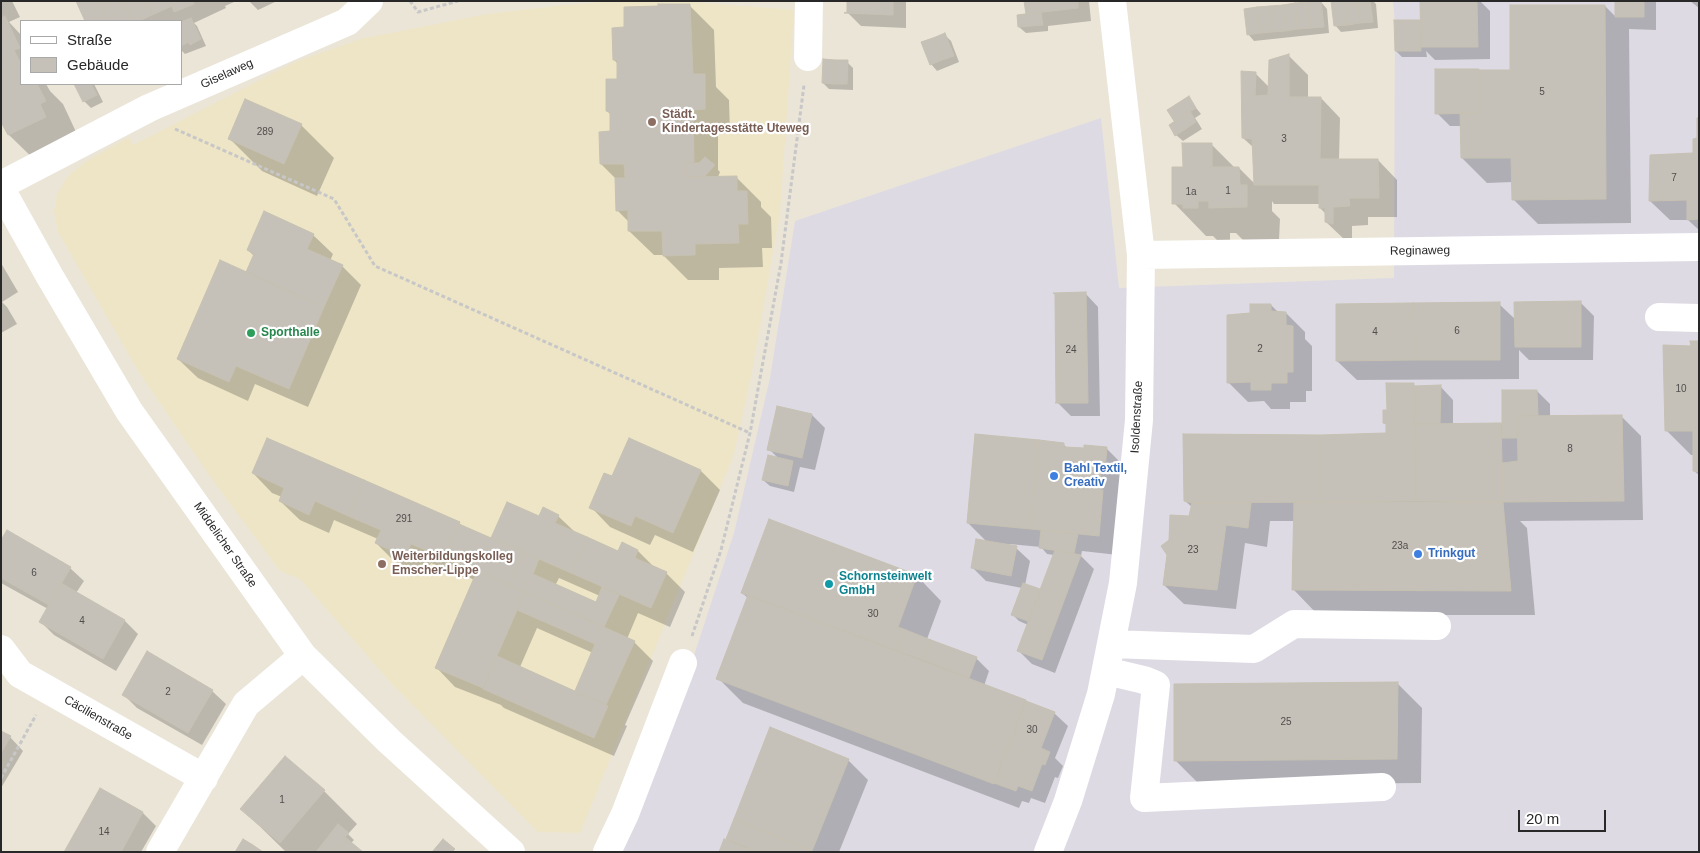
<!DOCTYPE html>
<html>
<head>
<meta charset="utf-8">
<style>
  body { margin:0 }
  #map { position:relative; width:1700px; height:853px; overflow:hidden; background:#ebe5d8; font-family:Helvetica,sans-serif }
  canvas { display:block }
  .frame { position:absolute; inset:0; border:2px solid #282828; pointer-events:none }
  .legend { position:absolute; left:20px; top:20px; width:162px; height:65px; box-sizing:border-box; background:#fff; border:1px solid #a9a9a9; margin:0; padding:6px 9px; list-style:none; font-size:15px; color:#282828 }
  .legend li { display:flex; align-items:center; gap:10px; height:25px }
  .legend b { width:25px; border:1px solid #a9a9a9 }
  .scale { position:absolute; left:1518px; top:810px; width:88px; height:22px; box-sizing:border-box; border:2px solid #282828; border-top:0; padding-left:6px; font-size:15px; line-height:18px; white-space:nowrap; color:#282828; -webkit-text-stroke:4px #fff; paint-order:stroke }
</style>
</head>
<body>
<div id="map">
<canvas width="1700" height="853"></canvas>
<div class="frame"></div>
<ul class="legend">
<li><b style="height:6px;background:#fff"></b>Straße</li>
<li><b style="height:14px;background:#c6c1b8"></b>Gebäude</li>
</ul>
<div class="scale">20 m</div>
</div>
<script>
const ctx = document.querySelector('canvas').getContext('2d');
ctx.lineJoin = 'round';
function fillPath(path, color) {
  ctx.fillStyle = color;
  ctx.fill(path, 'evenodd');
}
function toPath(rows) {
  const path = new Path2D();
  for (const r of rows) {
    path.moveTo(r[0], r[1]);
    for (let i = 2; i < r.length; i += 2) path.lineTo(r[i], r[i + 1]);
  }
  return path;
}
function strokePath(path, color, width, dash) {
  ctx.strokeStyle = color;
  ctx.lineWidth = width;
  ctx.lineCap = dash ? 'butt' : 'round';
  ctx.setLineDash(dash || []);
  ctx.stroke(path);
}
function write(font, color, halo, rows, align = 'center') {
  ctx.font = font + ' Helvetica,sans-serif';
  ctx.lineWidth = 4.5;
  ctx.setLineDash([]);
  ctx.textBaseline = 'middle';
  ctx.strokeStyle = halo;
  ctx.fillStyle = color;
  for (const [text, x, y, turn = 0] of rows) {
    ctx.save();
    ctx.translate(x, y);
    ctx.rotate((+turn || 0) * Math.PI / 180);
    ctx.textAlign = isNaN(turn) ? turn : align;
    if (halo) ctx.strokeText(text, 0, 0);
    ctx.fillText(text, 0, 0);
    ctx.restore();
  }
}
fillPath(toPath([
  [1393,1,1699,1,1699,852,617,852,685,683,734,533,770,378,795,221,1101,118,1119,288,1394,278,1395,23]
]), '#dddae3');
fillPath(toPath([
  [615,1,692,2,794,10,780,213,751,377,734,454,580,833,538,832,392,684,300,579,280,571,209,475,140,374,58,232,54,211,57,194,68,176,85,162,129,137,133,145,295,62,360,39,487,14,555,6]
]), '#eee5c7');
fillPath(toPath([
  [1,1,12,1,20,17,9,22,21,35,21,84,46,84,50,91,63,104,77,134,42,167,9,135,1,118],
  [77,1,233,1,234,2,225,6,226,8,194,23,197,26,206,46,185,54,181,50,181,21,86,21],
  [249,1,277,1,258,10],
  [848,1,906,1,906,28,861,26,848,13],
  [1026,1,1089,1,1091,21,1048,26,1048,31,1026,33,1019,27,1018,16,1027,15],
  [1333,1,1373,1,1376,4,1378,28,1341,32,1335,25],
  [1421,1,1480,1,1490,11,1490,59,1435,60,1426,51,1427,57,1402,57,1396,51,1420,21,1422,23],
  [1617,1,1656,1,1656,30,1629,29,1631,223,1538,224,1513,199,1513,182,1487,183,1462,158,1462,126,1450,126,1437,113,1511,71,1605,6,1616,17],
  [1690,1,1699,1,1699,8],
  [1321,2,1327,9,1329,33,1254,41,1248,34],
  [689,5,714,30,716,87,729,100,730,134,718,134,718,170,720,172,718,177,736,177,761,202,761,207,771,217,772,248,762,248,763,267,719,268,719,280,688,280,663,255,654,255,629,231,629,222,617,210,617,180,601,164,612,133,611,115,607,111,618,80,618,64,614,60,625,28],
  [945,35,951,41,959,62,937,71,931,64],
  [1289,56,1308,75,1308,98,1321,98,1340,118,1339,160,1378,160,1397,180,1397,217,1368,217,1368,225,1352,226,1352,242,1346,241,1326,222,1326,214,1320,208,1320,204,1274,204,1272,201,1272,211,1280,219,1279,240,1243,240,1236,233,1230,233,1230,240,1217,240,1213,236,1206,236,1174,203,1184,169,1211,144,1235,168,1239,168,1255,184,1254,148,1243,138,1255,73,1269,87],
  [847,62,853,68,853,90,829,89,823,83],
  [76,84,94,84,103,102,91,108,84,101],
  [1188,98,1201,114,1195,118,1202,129,1183,141,1176,135,1176,121,1169,110],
  [1699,118,1699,230,1688,220,1670,220,1650,201,1695,154,1698,139],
  [301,125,334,158,317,196,262,171,230,139],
  [313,235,333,254,330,261,342,266,361,285,308,407,255,384,248,401,198,378,178,359,247,273,254,256,248,250],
  [1,263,18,292,2,302,7,307,17,324,1,333],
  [1085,293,1098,307,1100,416,1071,416,1058,403],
  [1581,303,1594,316,1593,360,1529,360,1519,350,1519,379,1357,380,1337,361,1499,304,1516,320],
  [1271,305,1279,313,1286,313,1305,332,1305,339,1312,346,1312,391,1306,391,1306,402,1290,402,1290,409,1271,409,1264,401,1248,402,1229,383,1251,315],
  [1699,342,1699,475,1694,471,1694,455,1691,455,1666,430,1693,348],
  [1413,384,1416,387,1440,386,1453,400,1453,425,1501,424,1503,427,1537,391,1550,404,1550,417,1622,417,1641,436,1643,520,1520,521,1527,528,1535,615,1318,615,1294,590,1295,521,1270,521,1267,547,1245,543,1236,609,1184,604,1164,585,1170,540,1190,517,1192,507,1185,501,1185,435,1387,435,1388,426,1384,422,1388,411],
  [812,415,825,428,815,470,800,467,794,492,770,486,763,480,778,458,769,449],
  [1063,444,1067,448,1106,448,1126,468,1118,555,1082,551,1081,556,1094,569,1055,673,1032,664,1019,651,1028,625,1019,621,1012,614,1022,588,986,581,972,567,987,542,968,523],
  [1009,544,1041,547,1047,554,1054,555,1041,592,1025,585,1030,561,1016,548,1009,546],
  [701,471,720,490,693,552,655,535,650,545,610,527,591,507,613,477],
  [253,473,459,523,462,526,492,540,508,503,540,517,558,516,576,533,619,552,638,551,656,569,666,573,685,592,670,627,638,613,627,639,634,642,653,661,625,725,627,726,614,756,504,708,501,705,455,687,436,667,474,580,465,575,464,577,431,563,425,575,395,562,376,543,378,539,334,520,329,533,300,520,280,501,282,497,272,493],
  [559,578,600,596,597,604,555,586],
  [537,628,593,653,576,692,520,667],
  [770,521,917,576,941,601,927,639,976,658,989,671,984,686,1054,713,1068,726,1055,758,1063,766,1058,778,1055,777,1045,803,1031,798,1029,803,1022,801,1019,808,743,703,718,678,748,598,742,593],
  [1,543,70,568,84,581,76,593,125,621,138,634,116,671,54,635,41,622,48,609,1,583],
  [1397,683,1422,708,1421,783,1200,785,1175,760],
  [212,691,226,704,202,745,137,708,124,695],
  [771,729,848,760,868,780,839,852,721,852,732,843,727,839],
  [1,732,10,737,23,751,1,788],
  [101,789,143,813,156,826,141,852,65,852],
  [324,791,357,824,348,834,354,840,351,843,361,852,286,852,242,809]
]), '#0003');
const building = toPath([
  [76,1,99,1,108,21,85,21,76,1],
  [99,1,123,1,132,21,108,21,99,1],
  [123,1,146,1,152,15,139,21,132,21,123,1],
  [146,1,170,1,172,6,152,15,146,1],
  [170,1,193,1,194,4,174,12,170,1],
  [847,1,893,1,893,15,844,13,847,12,847,1],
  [1024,1,1078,1,1078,8,1026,14,1024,1],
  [1321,1,1324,27,1311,28,1308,2,1321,1],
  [1331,1,1345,1,1347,25,1334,26,1331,1],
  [1345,1,1358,1,1360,23,1347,25,1345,1],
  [1358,1,1370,1,1373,22,1360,23,1358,1],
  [1420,1,1477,1,1478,47,1421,47,1420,1],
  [1615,1,1644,1,1644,17,1615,17,1615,1],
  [1308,2,1311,28,1298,29,1295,3,1308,2],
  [1295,3,1298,29,1285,31,1283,5,1295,3],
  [658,4,690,4,693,74,705,74,705,109,693,110,694,162,687,163,687,177,737,176,737,191,747,191,748,224,738,224,739,243,695,244,695,255,663,256,662,231,628,231,628,210,616,211,615,178,625,178,624,164,600,164,599,132,610,131,610,112,606,111,606,79,617,79,617,60,613,60,612,28,624,27,624,7,658,6,658,4],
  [1283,5,1285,31,1272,32,1270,6,1283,5],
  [1510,5,1605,5,1606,199,1512,200,1511,158,1461,158,1460,113,1479,113,1479,70,1510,70,1510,5],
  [1270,6,1272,32,1260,33,1257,7,1270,6],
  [1257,7,1260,33,1247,35,1244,9,1257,7],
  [1041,12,1043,25,1018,27,1017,15,1041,12],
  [5,16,20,48,14,50,20,62,1,71,1,18,5,16],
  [191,18,201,39,190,45,181,27,181,22,191,18],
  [1394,20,1420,20,1421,51,1395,51,1394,20],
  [181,27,189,42,181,46,181,27],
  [945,33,954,56,942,60,933,38,945,33],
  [933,38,942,60,930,65,921,42,933,38],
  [1289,54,1289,97,1321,97,1320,159,1378,159,1379,198,1349,198,1350,206,1333,207,1333,224,1325,222,1325,208,1319,208,1319,185,1254,185,1252,139,1242,138,1241,71,1256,72,1255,96,1268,95,1269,60,1289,54],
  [823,59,835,60,834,84,822,83,823,59],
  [835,60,848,60,847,84,834,84,835,60],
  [20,62,21,65,21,84,37,84,46,101,40,104,46,117,8,135,1,122,1,71,20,62],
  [1435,69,1479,69,1479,113,1435,114,1435,69],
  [74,84,91,84,97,95,83,102,74,84],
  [1189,96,1196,108,1174,121,1167,110,1189,96],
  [245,99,302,124,284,164,228,139,245,99],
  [1190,111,1196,122,1175,136,1169,125,1190,111],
  [1699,117,1699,219,1687,220,1687,200,1649,201,1650,155,1693,153,1693,139,1697,138,1697,118,1699,117],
  [1182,143,1212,143,1212,167,1239,167,1240,185,1247,185,1247,207,1209,208,1209,201,1198,201,1198,208,1183,208,1183,204,1172,204,1172,167,1183,167,1182,143],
  [705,157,715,165,705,176,687,177,687,163,699,163,705,157],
  [264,211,314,234,307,249,343,265,324,307,246,272,254,254,247,250,264,211],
  [220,260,324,307,289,389,236,366,229,382,177,359,220,260],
  [1086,292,1088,403,1055,403,1056,402,1055,294,1053,293,1086,292],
  [1581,301,1581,347,1515,347,1514,302,1581,301],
  [1500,302,1500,360,1414,360,1413,303,1500,302],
  [1413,303,1414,360,1336,361,1336,304,1413,303],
  [1250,304,1271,304,1271,311,1286,312,1286,325,1293,326,1293,372,1287,372,1287,383,1271,383,1271,390,1251,390,1251,382,1227,383,1227,315,1250,313,1250,304],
  [1690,341,1699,341,1699,472,1693,471,1693,431,1665,431,1663,345,1691,346,1690,341],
  [1386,383,1414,383,1415,501,1321,502,1321,435,1386,433,1386,424,1383,423,1383,410,1387,410,1386,383],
  [1441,385,1440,424,1415,424,1414,386,1441,385],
  [1502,390,1537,390,1538,415,1517,416,1518,438,1502,438,1502,390],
  [777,406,812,414,802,458,767,450,777,406],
  [1622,415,1624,501,1503,502,1502,463,1518,461,1517,416,1622,415],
  [1501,423,1503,502,1415,501,1415,424,1501,423],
  [975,434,1039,440,1031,529,967,523,975,434],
  [1183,434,1321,435,1321,502,1192,503,1184,501,1183,434],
  [267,438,364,480,348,516,315,501,309,515,279,501,284,488,252,473,267,438],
  [629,438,701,470,673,533,635,516,631,526,589,508,604,473,612,476,629,438],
  [1039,440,1064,443,1064,447,1084,448,1084,445,1107,447,1105,470,1101,470,1100,490,1103,490,1099,536,1031,529,1039,440],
  [768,455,793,461,788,486,762,480,768,455],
  [364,480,460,522,444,558,411,544,405,557,375,543,381,530,348,516,364,480],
  [507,502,539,516,543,507,559,515,555,523,587,537,571,573,491,538,507,502],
  [1294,502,1503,502,1511,591,1292,590,1294,502],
  [1192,503,1251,503,1248,528,1226,525,1217,590,1163,585,1167,555,1161,546,1169,540,1170,515,1189,516,1192,503],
  [769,519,917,575,898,627,906,630,898,651,741,593,769,519],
  [459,524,523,552,509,585,445,557,459,524],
  [7,530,71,567,49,605,1,578,1,540,7,530],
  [1041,530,1078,534,1074,553,1039,548,1041,530],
  [587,537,618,551,622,542,638,550,635,558,667,572,651,608,571,573,587,537],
  [976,539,1017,546,1011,576,971,568,976,539],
  [1055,550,1081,555,1042,660,1017,651,1055,550],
  [523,552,539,559,533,574,596,602,602,587,619,595,604,627,509,585,523,552],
  [477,571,525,592,483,688,435,668,477,571],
  [61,583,125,620,103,659,39,622,61,583],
  [1023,583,1040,589,1028,621,1011,615,1023,583],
  [525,592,635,641,606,705,575,691,595,644,517,610,525,592],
  [748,595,1026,700,994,784,716,679,748,595],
  [906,630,931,640,923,660,898,651,906,630],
  [931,640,977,657,969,678,923,660,931,640],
  [147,651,213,690,188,733,122,695,147,651],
  [497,656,608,706,594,738,483,689,497,656],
  [1398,682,1397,759,1174,761,1174,684,1398,682],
  [1026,701,1055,712,1041,748,1050,752,1045,765,1042,764,1032,791,1018,786,1016,791,994,783,1026,701],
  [770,727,849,759,812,851,734,819,770,727],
  [1,731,11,736,1,753,1,731],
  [285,756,325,790,280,843,240,809,285,756],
  [100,788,143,812,121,852,64,852,100,788],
  [734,819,812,851,812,852,758,852,726,839,734,819],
  [338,824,349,833,345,837,332,852,316,852,338,824],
  [345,837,363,852,332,852,345,837],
  [243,839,253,845,263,852,235,852,243,839],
  [443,839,455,849,452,852,432,852,443,839],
  [724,839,757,852,719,852,724,839]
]);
fillPath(building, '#c6c1b8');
strokePath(building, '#c6c1b2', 1);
strokePath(toPath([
  [410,1,418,12,458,1],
  [175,129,334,199,375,266,750,433],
  [692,636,721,550,750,433,781,263,804,85],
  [1,778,36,715]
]), '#c7c7c7', 3, [4, 2.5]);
strokePath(toPath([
  [808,57,809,1],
  [1,185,149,108,347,22,369,1],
  [1,189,49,275,129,411,303,656,389,741,511,852],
  [1141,255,1699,247],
  [1659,317,1699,318],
  [1111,644,1254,649,1294,624,1437,626],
  [1,649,20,674,204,778],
  [1106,671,1144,680,1156,685,1144,798,1382,787],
  [160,852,246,704,303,656],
  [607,852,625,814,683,663],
  [1048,852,1068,801,1101,694,1123,583,1139,420,1141,255,1112,1]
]), '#fff', 28);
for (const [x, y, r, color] of [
  [652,122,5,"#8d6e63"],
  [251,333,5,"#2e9e5b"],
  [1054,476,5,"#3f7fe0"],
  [1418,554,5,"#3f7fe0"],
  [382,564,5,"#8d6e63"],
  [829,584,5,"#0f9aa8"]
]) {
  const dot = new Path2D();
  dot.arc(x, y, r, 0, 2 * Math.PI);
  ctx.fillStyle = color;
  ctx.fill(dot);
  strokePath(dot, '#fff', 2);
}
write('10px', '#504e4c', null, [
  ["5",1542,92],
  ["289",265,132],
  ["3",1284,139],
  ["7",1674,178],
  ["1",1228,191],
  ["1a",1191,192],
  ["6",1457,331],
  ["4",1375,332],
  ["2",1260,349],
  ["24",1071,350],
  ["10",1681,389],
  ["8",1570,449],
  ["291",404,519],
  ["23a",1400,546],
  ["23",1193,550],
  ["6",34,573],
  ["30",873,614],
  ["4",82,621],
  ["2",168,692],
  ["25",1286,722],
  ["30",1032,730],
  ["1",282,800],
  ["14",104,832]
]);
write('12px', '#282828', '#fff', [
  ["Giselaweg",227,74,-24],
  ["Reginaweg",1420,251,-1],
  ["Isoldenstraße",1137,417,-87],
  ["Middelicher Straße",225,545,55],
  ["Cäcilienstraße",98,718,30]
]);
write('bold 12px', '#785e54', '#fff', [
  ["Städt.",662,115],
  ["Kindertagesstätte Uteweg",662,129],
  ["Weiterbildungskolleg",392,557],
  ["Emscher-Lippe",392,571]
], 'left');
write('bold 12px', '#27864d', '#fff', [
  ["Sporthalle",261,333]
], 'left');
write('bold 12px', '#366cbe', '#fff', [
  ["Bahl Textil,",1064,469],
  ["Creativ",1064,483],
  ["Trinkgut",1428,554]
], 'left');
write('bold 12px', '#0d838f', '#fff', [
  ["Schornsteinwelt",839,577],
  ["GmbH",839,591]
], 'left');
</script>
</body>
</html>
